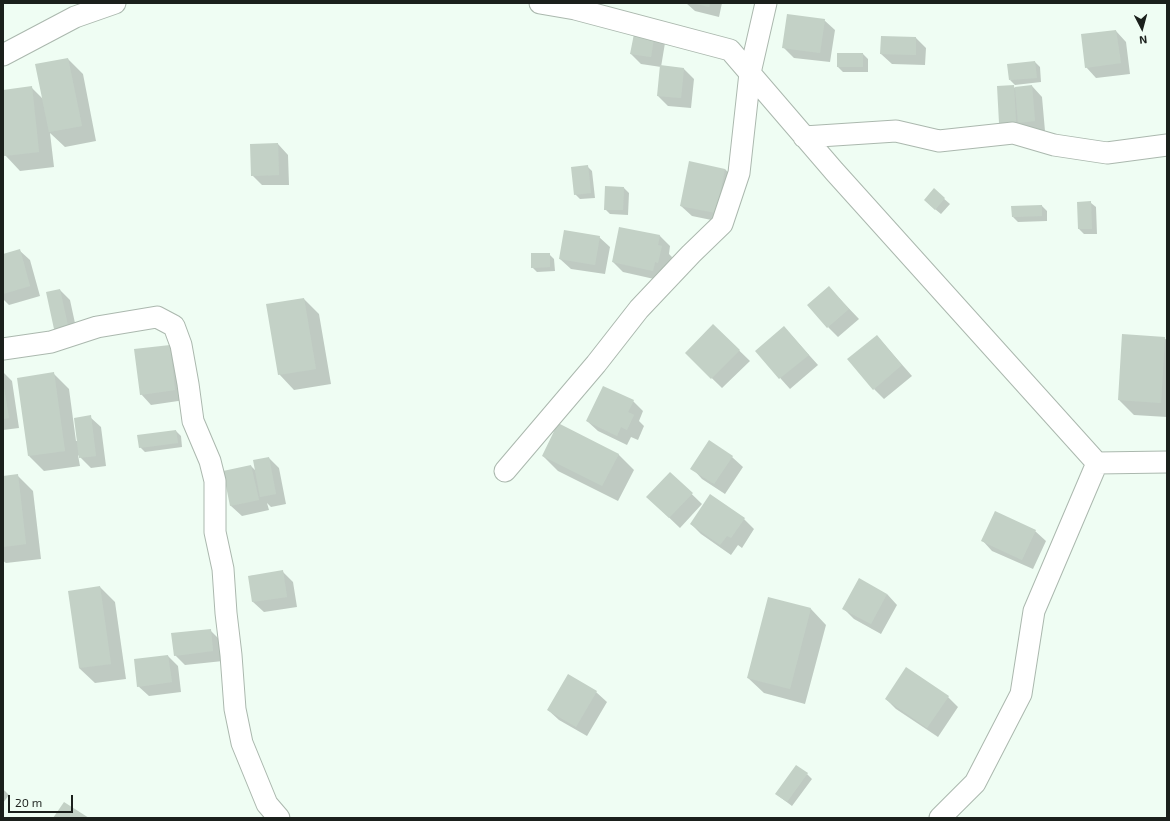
<!DOCTYPE html>
<html>
<head>
<meta charset="utf-8">
<style>
  body { margin:0 }
  #map { position:relative; width:1170px; height:821px; overflow:hidden; background:#effdf3; font-family:"Exo 2",sans-serif }
  canvas { display:block }
  .frame { position:absolute; inset:0; border:4px solid #1b201c; pointer-events:none }
  .north { position:absolute; left:1122px; top:8px; width:40px; height:40px; -webkit-text-stroke:3px #effdf3; paint-order:stroke; rotate:174deg; font-size:11px; font-weight:700; line-height:16px; text-align:center; color:#1b201c }
  .north::after { content:''; display:block; margin:auto; width:14px; height:18px; background:#1b201c; clip-path:polygon(50% 0,100% 100%,50% 72%,0 100%) }
  .scale { position:absolute; left:8px; top:795px; width:65px; height:18px; box-sizing:border-box; border:2px solid #1b201c; border-top:0; padding-left:5px; font-size:12px; line-height:14px; white-space:nowrap; color:#1b201c; -webkit-text-stroke:3px #effdf3; paint-order:stroke }
</style>
</head>
<body>
<div id="map">
<canvas width="1170" height="821"></canvas>
<div class="frame"></div>
<div class="north">N</div>
<div class="scale">20 m</div>
</div>
<script>
const ctx = document.querySelector('canvas').getContext('2d');
ctx.lineJoin = 'round';
function fillPath(path, color) {
  ctx.fillStyle = color;
  ctx.fill(path, 'evenodd');
}
function toPath(rows) {
  const path = new Path2D();
  for (const r of rows) {
    path.moveTo(r[0], r[1]);
    for (let i = 2; i < r.length; i += 2) path.lineTo(r[i], r[i + 1]);
  }
  return path;
}
function strokePath(path, color, width, dash) {
  ctx.strokeStyle = color;
  ctx.lineWidth = width;
  ctx.lineCap = dash ? 'butt' : 'round';
  ctx.setLineDash(dash || []);
  ctx.stroke(path);
}
fillPath(toPath([
  [686,3,722,3,719,17,695,11],
  [824,20,835,30,830,62,794,58,783,47],
  [635,30,665,43,661,67,684,69,694,79,691,108,668,106,658,96,661,67,641,64,631,54],
  [1116,31,1126,42,1130,74,1096,78,1086,67],
  [916,38,926,48,925,65,892,64,881,54],
  [863,54,868,59,868,72,843,72,838,67],
  [68,59,83,74,96,141,65,147,50,133,54,167,20,171,5,155,3,140,3,91,32,88,43,99],
  [1035,62,1040,67,1041,82,1015,85,1010,80],
  [1013,86,1015,88,1032,86,1042,97,1045,131,1011,133,1000,123],
  [278,144,288,155,289,185,262,185,252,175],
  [587,166,592,171,595,198,580,199,575,194],
  [725,169,735,180,726,223,692,216,681,206],
  [624,188,629,193,628,215,610,214,605,209],
  [934,190,950,204,941,214,930,205],
  [1091,203,1096,207,1097,234,1084,234,1079,229],
  [1042,206,1047,211,1047,221,1018,222,1013,217],
  [620,228,660,236,670,246,669,254,672,257,669,273,663,281,623,272,613,262],
  [599,237,610,247,605,274,571,269,560,259],
  [19,250,30,260,40,296,9,305,3,299,3,255],
  [549,254,554,259,555,271,537,272,532,267],
  [60,290,70,300,78,337,65,339,55,329,47,293],
  [839,298,859,319,838,337,828,327],
  [304,299,319,314,331,384,294,390,279,374],
  [713,325,750,361,722,388,686,353],
  [784,327,818,365,790,389,756,351],
  [877,336,912,376,884,399,874,389],
  [1164,338,1167,340,1167,417,1134,415,1119,400],
  [169,346,180,356,185,400,151,405,141,394],
  [3,372,12,381,19,428,3,430],
  [53,373,69,389,76,441,78,441,90,417,101,427,106,466,91,468,78,455,80,466,44,471,29,456],
  [633,401,643,411,639,421,644,426,638,440,631,437,627,445,598,431,587,421],
  [176,431,181,436,182,447,145,452,140,447],
  [709,442,732,457,743,467,725,494,702,479,692,468],
  [618,454,634,470,618,501,558,471,543,456],
  [269,458,279,468,286,504,271,507,267,503,269,510,242,516,231,506,224,472,251,466,256,471],
  [670,473,702,504,680,528,658,507],
  [17,475,33,491,41,559,6,563,3,561,3,477],
  [744,519,754,529,742,548,738,545,731,555,701,534,691,524],
  [1035,531,1046,541,1033,569,992,551,982,540],
  [283,572,293,582,297,607,264,612,253,602,250,576],
  [100,587,115,602,126,679,95,683,79,668],
  [887,594,897,605,881,634,854,619,844,609],
  [769,599,811,609,826,625,805,704,764,693,748,678],
  [210,630,221,641,223,661,185,665,175,655],
  [168,656,178,666,181,692,149,696,138,686],
  [596,692,607,702,587,736,559,720,548,710],
  [948,697,958,707,938,737,896,709,886,699],
  [807,774,812,779,792,806,776,794],
  [3,789,9,795,3,803]
]), '#0003');
fillPath(toPath([
  [693,3,710,3,709,7],
  [787,14,825,19,820,53,782,48],
  [635,29,655,32,651,57,630,54],
  [1116,30,1121,63,1085,68,1081,34],
  [881,36,916,37,916,55,880,54],
  [837,53,863,53,863,67,837,67],
  [68,58,82,126,49,132,35,64],
  [1035,61,1037,78,1009,80,1007,64],
  [660,65,684,68,681,98,657,96],
  [1014,85,1016,122,999,123,997,86],
  [1032,85,1035,121,1018,123,1015,87],
  [32,86,39,152,4,156,3,90],
  [278,143,279,175,251,176,250,144],
  [689,161,725,169,716,213,680,206],
  [588,165,591,193,574,195,571,167],
  [605,186,624,187,623,210,604,210],
  [934,188,945,198,935,210,924,200],
  [1091,201,1092,229,1078,229,1077,202],
  [1042,205,1042,216,1012,217,1011,206],
  [619,227,660,235,658,245,662,246,658,263,655,262,653,271,612,262],
  [564,230,600,236,595,265,559,259],
  [20,249,30,286,3,294,3,254],
  [531,253,550,253,550,267,531,268],
  [829,286,849,309,827,328,807,305],
  [60,289,68,326,54,329,46,292],
  [304,298,316,369,278,375,266,304],
  [713,324,740,350,711,379,685,353],
  [784,326,809,355,779,379,755,351],
  [1122,334,1165,337,1161,403,1118,400],
  [877,335,902,365,873,390,847,359],
  [170,345,175,390,140,395,134,349],
  [54,372,65,451,28,456,17,378],
  [3,382,9,418,3,419],
  [603,386,634,400,628,412,634,415,627,430,621,427,617,436,586,421],
  [91,415,96,456,79,458,74,418],
  [558,423,619,454,602,486,542,456],
  [176,430,178,443,139,448,137,435],
  [709,440,733,456,714,484,690,469],
  [269,457,276,494,260,497,253,460],
  [251,465,259,500,230,506,223,471],
  [670,472,693,493,669,518,646,497],
  [18,474,26,544,3,547,3,476],
  [710,494,745,518,731,538,727,536,720,545,690,524],
  [995,511,1036,530,1022,560,981,541],
  [283,570,287,597,252,602,248,576],
  [859,578,887,594,871,624,842,609],
  [100,586,111,664,79,668,68,591],
  [768,597,811,608,790,689,747,678],
  [211,629,213,651,174,656,171,633],
  [168,655,172,682,137,687,134,659],
  [906,667,949,696,927,728,885,699],
  [568,674,597,691,576,727,547,710],
  [796,765,808,773,787,802,775,794],
  [64,802,89,818,53,818]
]), '#c3d1c6');
const street = toPath([
  [540,3,575,9,730,50,834,171,1097,463,1167,462],
  [3,55,75,17,115,3],
  [804,137,896,131,939,141,1013,133,1054,145,1107,153,1167,145],
  [3,349,51,342,97,327,157,317,174,326,181,345,188,384,193,421,210,461,215,481,215,532,223,569,226,613,231,655,235,709,242,743,267,804,279,818],
  [505,471,596,364,639,309,691,254,722,224,739,173,750,73,766,3],
  [940,818,975,783,1021,694,1034,611,1097,463]
]);
strokePath(street, '#abb8ae', 23);
strokePath(street, '#fff', 21);
</script>
</body>
</html>
